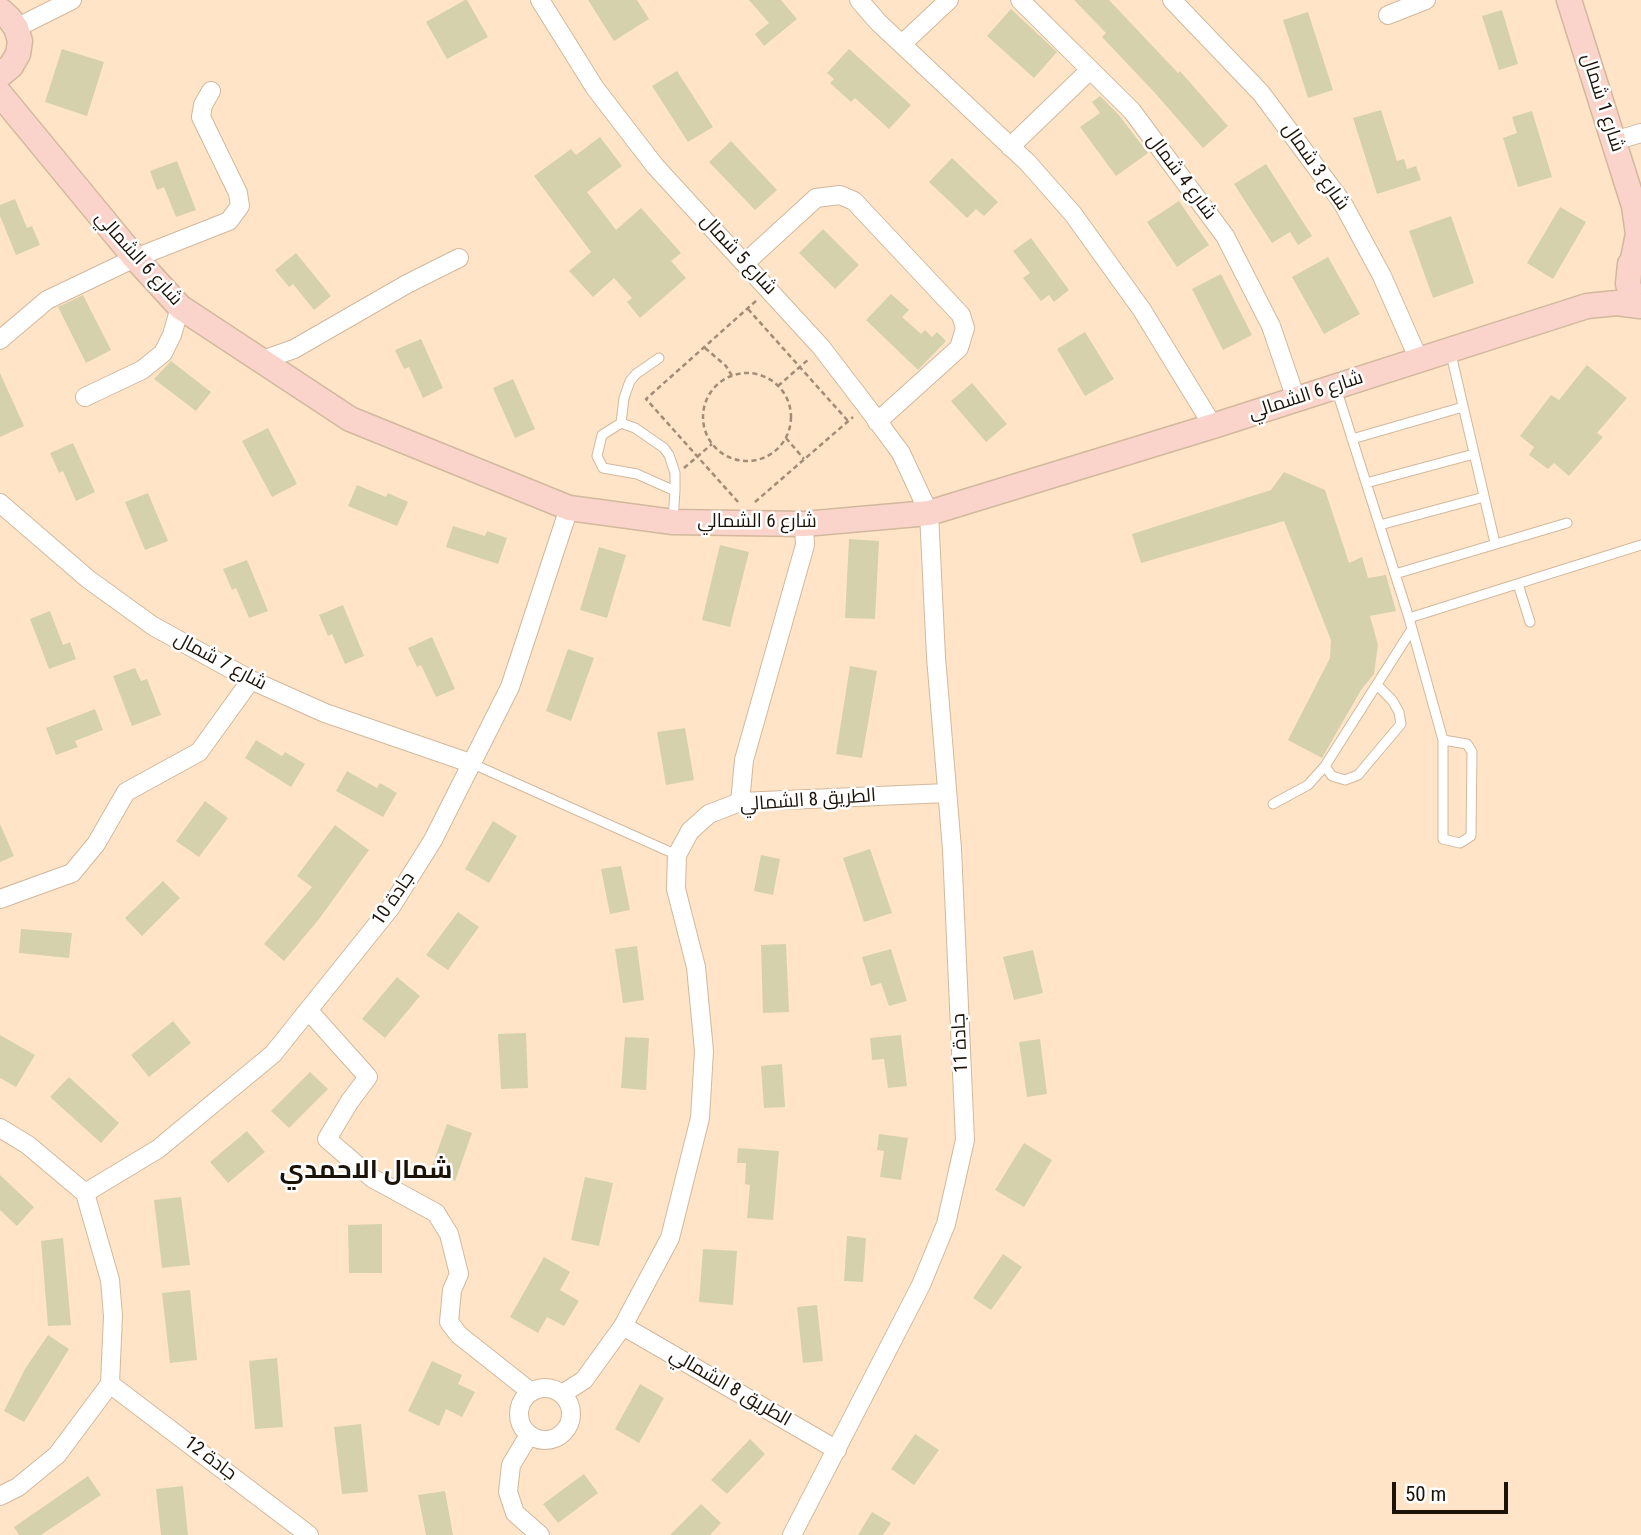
<!DOCTYPE html>
<html>
<head>
<meta charset="utf-8">
<style>
  body { margin:0 }
  #map { position:relative; width:1641px; height:1535px; overflow:hidden; background:#ffe4c7; font-family:"Roboto Condensed",sans-serif }
  canvas { display:block }
  .scale { position:absolute; left:1392px; top:1482px; width:116px; height:32px; box-sizing:border-box; border:4px solid #1c1308; border-top:0; padding-left:9px; font-size:21px; line-height:24px; white-space:nowrap; color:#1c1308; -webkit-text-stroke:5px #fff; paint-order:stroke }
</style>
</head>
<body>
<div id="map">
<canvas width="1641" height="1535"></canvas>
<div class="scale">50 m</div>
</div>
<script>
const ctx = document.querySelector('canvas').getContext('2d');
ctx.lineJoin = 'round';
function fillPath(path, color) {
  ctx.fillStyle = color;
  ctx.fill(path, 'evenodd');
}
function toPath(rows) {
  const path = new Path2D();
  for (const r of rows) {
    if (r.length === 3) {
      path.moveTo(r[0] + r[2], r[1]);
      path.arc(r[0], r[1], r[2], 0, 2 * Math.PI);
      continue;
    }
    path.moveTo(r[0], r[1]);
    for (let i = 2; i < r.length; i += 2) path.lineTo(r[i], r[i + 1]);
  }
  return path;
}
function strokePath(path, color, width, dash) {
  ctx.strokeStyle = color;
  ctx.lineWidth = width;
  ctx.lineCap = dash ? 'butt' : 'round';
  ctx.setLineDash(dash || []);
  ctx.stroke(path);
}
function write(font, color, halo, rows, align = 'center') {
  ctx.font = font + ' "Roboto Condensed",Cairo,sans-serif';
  ctx.lineWidth = 5;
  ctx.setLineDash([]);
  ctx.textBaseline = 'middle';
  ctx.strokeStyle = halo;
  ctx.fillStyle = color;
  for (const [text, x, y, turn = 0] of rows) {
    ctx.save();
    ctx.translate(x, y);
    ctx.rotate((+turn || 0) * Math.PI / 180);
    ctx.textAlign = isNaN(turn) ? turn : align;
    if (halo) ctx.strokeText(text, 0, 0);
    ctx.fillText(text, 0, 0);
    ctx.restore();
  }
}
fillPath(toPath([
  [465,0,467,0,488,37,447,59,426,22],
  [588,0,637,0,649,19,614,41],
  [749,0,781,0,797,19,764,46,755,34,769,23],
  [1074,0,1109,0,1178,73,1180,71,1228,126,1203,148,1155,93,1102,37,1106,33],
  [1011,9,1057,52,1034,78,987,36],
  [1502,10,1518,64,1499,70,1482,16],
  [1308,12,1333,90,1308,98,1283,20],
  [62,49,104,62,87,116,45,102],
  [849,49,911,105,889,129,855,98,851,102,830,83,834,79,827,73],
  [677,71,713,127,688,142,652,86],
  [1100,96,1118,114,1148,153,1116,176,1080,127,1100,113,1092,102],
  [1381,110,1397,161,1404,159,1407,169,1416,166,1421,180,1377,194,1353,118],
  [1532,111,1552,177,1518,187,1503,138,1517,133,1512,117],
  [600,137,622,166,587,192,616,230,641,208,681,253,671,261,686,278,640,318,627,302,632,298,614,278,593,297,569,271,591,252,534,176,571,149,576,155],
  [731,141,777,190,755,210,709,162],
  [952,158,998,202,984,216,976,209,967,218,929,182],
  [177,161,196,210,176,217,164,187,157,190,150,171],
  [1266,164,1312,236,1298,245,1290,232,1272,243,1234,184],
  [15,199,27,228,32,226,40,245,16,255,0,216,0,205],
  [1179,201,1209,245,1177,267,1147,222],
  [1560,207,1586,222,1553,279,1527,263],
  [1451,216,1474,283,1433,298,1409,231],
  [823,229,859,265,835,289,799,253],
  [1031,238,1069,290,1054,302,1049,295,1041,301,1023,278,1030,273,1013,251],
  [296,253,331,296,314,310,293,284,289,287,275,270],
  [1328,257,1360,314,1324,334,1292,277],
  [1221,274,1252,335,1223,350,1192,289],
  [891,294,909,310,902,317,921,334,925,330,932,337,937,332,946,341,918,370,866,320],
  [83,295,111,350,86,363,58,307],
  [1085,332,1114,379,1085,396,1057,349],
  [421,339,443,388,423,398,409,367,404,369,395,350],
  [171,361,211,392,196,411,154,379],
  [1587,365,1627,398,1597,433,1603,437,1569,476,1554,463,1548,469,1529,455,1534,447,1520,436,1551,395,1559,400],
  [0,373,24,426,0,437],
  [513,379,535,429,515,438,493,388],
  [972,383,1007,424,986,442,951,401],
  [268,428,297,484,272,497,242,441],
  [73,443,95,492,76,501,63,471,59,473,50,453],
  [1284,472,1325,490,1349,563,1362,557,1368,578,1386,575,1396,611,1370,616,1378,645,1374,674,1361,690,1322,758,1288,740,1330,658,1331,640,1284,521,1141,563,1132,534,1271,490],
  [357,485,386,497,388,493,408,502,397,526,348,506],
  [148,493,168,541,145,550,125,502],
  [453,526,485,536,487,531,507,538,498,564,446,547],
  [849,539,879,541,875,619,845,618],
  [720,545,749,552,730,627,702,620],
  [599,547,626,555,607,618,580,610],
  [247,560,268,611,249,618,236,588,232,590,223,569],
  [343,605,364,656,345,664,332,634,328,636,319,615],
  [50,611,63,645,70,642,76,659,49,669,30,619],
  [432,637,455,689,436,697,421,665,417,667,408,648],
  [568,649,594,658,571,721,546,711],
  [850,666,877,671,862,758,836,754],
  [135,668,141,681,147,679,161,715,132,726,113,676],
  [95,709,103,730,75,741,78,747,56,755,46,728],
  [685,728,694,780,666,785,657,732],
  [256,740,282,756,285,752,305,764,291,787,245,758],
  [347,771,377,788,380,783,397,793,383,817,336,791],
  [205,801,228,818,199,857,176,841],
  [493,821,517,836,489,883,465,869],
  [0,824,14,856,0,862],
  [335,825,369,850,319,919,284,961,264,944,312,887,297,876],
  [870,849,892,913,864,922,843,858],
  [761,855,780,859,773,895,754,891],
  [621,866,630,910,610,914,601,869],
  [163,881,180,898,142,936,125,918],
  [458,912,479,927,448,970,426,955],
  [21,929,72,933,69,958,19,953],
  [786,944,789,1012,763,1013,761,945],
  [637,946,644,1000,623,1003,615,949],
  [891,949,907,1001,889,1006,881,983,871,986,862,957],
  [1033,950,1043,993,1014,1000,1003,957],
  [397,977,420,996,385,1038,362,1019],
  [173,1021,191,1043,149,1077,131,1055],
  [526,1033,528,1088,501,1089,498,1034],
  [0,1035,35,1055,16,1087,0,1078],
  [901,1035,907,1086,888,1088,884,1059,872,1060,870,1038],
  [625,1037,649,1038,646,1090,621,1088],
  [1040,1039,1047,1094,1027,1097,1019,1042],
  [782,1064,785,1107,764,1108,761,1066],
  [310,1072,328,1089,289,1128,271,1111],
  [69,1077,119,1123,101,1143,50,1097],
  [447,1124,472,1133,455,1181,430,1172],
  [247,1131,265,1152,228,1183,210,1162],
  [879,1134,908,1138,901,1180,880,1177,884,1151,877,1150],
  [1024,1143,1052,1160,1024,1207,995,1190],
  [738,1148,779,1151,773,1220,747,1218,750,1185,745,1184,746,1163,737,1163],
  [0,1175,34,1207,17,1226,0,1210],
  [585,1177,613,1183,599,1246,571,1240],
  [181,1197,190,1265,162,1268,154,1200],
  [382,1224,382,1273,349,1273,348,1225],
  [847,1236,866,1238,863,1282,844,1281],
  [63,1238,71,1325,48,1326,41,1241],
  [703,1249,737,1251,733,1305,699,1302],
  [1003,1254,1022,1267,991,1310,973,1298],
  [544,1257,570,1272,560,1290,579,1301,564,1326,547,1317,538,1333,510,1317],
  [190,1290,197,1360,170,1363,162,1293],
  [817,1305,823,1361,803,1363,797,1307],
  [48,1335,69,1349,24,1422,4,1411,25,1369],
  [277,1358,283,1427,255,1429,249,1361],
  [432,1361,462,1375,458,1384,475,1392,462,1417,446,1409,439,1426,408,1411],
  [640,1384,664,1398,639,1443,615,1429],
  [361,1424,368,1492,342,1494,334,1427],
  [915,1434,939,1450,914,1485,891,1469],
  [750,1439,765,1454,727,1494,711,1480],
  [584,1474,598,1493,558,1523,543,1504],
  [88,1476,101,1495,41,1535,19,1535,14,1527],
  [183,1486,188,1535,161,1535,156,1489],
  [445,1491,453,1535,426,1535,418,1495],
  [701,1504,721,1523,710,1535,670,1535],
  [872,1512,891,1523,883,1535,858,1535]
]), '#d5d1ad');
const lane = toPath([
  [1450,350,1495,543],
  [1336,388,1409,618,1443,740,1443,839,1460,843,1471,836,1472,752,1467,744,1443,740],
  [621,423,624,398,630,381,636,374,659,358],
  [1352,439,1463,407],
  [1366,483,1474,454],
  [673,521,675,491,675,473,669,455,664,448,635,428,621,423,602,435,597,456,603,468,637,474,675,491],
  [1380,525,1484,497],
  [1395,574,1567,523],
  [1518,584,1530,622],
  [1409,618,1641,545],
  [473,764,677,855],
  [1325,766,1332,776,1345,780,1358,775,1401,724,1399,712,1392,700,1377,685],
  [1273,804,1308,785,1325,766,1412,629]
]);
const street = toPath([
  [540,0,595,88,655,166,821,347,867,407,901,453,929,513,936,657,952,849,965,1140,946,1224,921,1285,792,1535],
  [859,0,878,22,1028,163,1073,214,1142,310,1213,426],
  [1020,0,1132,111,1225,236,1271,326,1296,399],
  [1172,0,1261,93,1342,202,1382,276,1419,360],
  [1388,15,1426,0],
  [16,28,72,0],
  [902,44,949,0],
  [1614,141,1641,133],
  [1010,147,1090,70],
  [745,263,816,198,840,195,854,201,961,315,965,328,959,348,877,422],
  [0,340,47,300,135,258,229,221,240,206,238,193,201,117,203,105,211,91],
  [260,361,294,349,407,284,459,258],
  [85,397,142,370,163,353,172,335,180,307],
  [0,503,88,579,153,626,251,680,325,713,473,764],
  [740,802,744,760,805,545,804,524],
  [0,899,72,873,96,844,126,792,199,752,251,680],
  [308,1010,368,1077,350,1101,327,1139,372,1178,436,1213,449,1234,459,1274,452,1290,449,1322,459,1335,531,1392],
  [0,1128,28,1145,85,1193,110,1280,113,1316,110,1384,57,1455,18,1487,0,1496],
  [85,1193,158,1149,273,1054,391,907,433,840,510,687,569,508],
  [623,1326,837,1450],
  [110,1384,309,1535],
  [545,1414,26],
  [562,1394,584,1380,623,1326,670,1238,700,1118,704,1051,696,967,676,889,677,855,690,831,709,814,740,802,947,793],
  [529,1435,511,1465,508,1492,515,1513,540,1535]
]);
const secondary = toPath([
  [1569,0,1634,206,1638,234,1633,259],
  [0,10,9,18,16,28,20,41,18,54,11,66,0,75],
  [0,94,135,258,180,307,350,419,569,508,673,522,804,524,929,513,1213,426,1587,306,1617,303,1640,306],
  [1641,251,1630,264,1628,284,1632,296,1641,306]
]);
strokePath(lane, '#d2b89c', 11);
strokePath(street, '#d2b89c', 20);
strokePath(secondary, '#d2b89c', 27);
strokePath(toPath([
  [748,309,848,421],
  [705,348,726,366,732,376],
  [747,417,44],
  [778,386,810,358],
  [786,438,804,459],
  [684,468,712,444],
  [738,502,646,399,757,300],
  [755,502,853,417]
]), '#a08c77', 2.5, [5, 3.5]);
strokePath(lane, '#fff', 9);
strokePath(street, '#fff', 18);
strokePath(secondary, '#fad4cb', 24);
write('19px', '#1c1308', '#fff', [
  ["شارع 1 شمال",1602,103,72],
  ["شارع 3 شمال",1315,167,55],
  ["شارع 4 شمال",1181,177,53],
  ["شارع 5 شمال",738,255,47],
  ["شارع 6 الشمالي",138,259,48],
  ["شارع 6 الشمالي",1306,396,-18],
  ["شارع 6 الشمالي",757,522],
  ["شارع 7 شمال",220,662,28],
  ["الطريق 8 الشمالي",808,801,-4],
  ["جادة 10",394,899,-56],
  ["جادة 11",961,1043,-93],
  ["الطريق 8 الشمالي",730,1388,30],
  ["جادة 12",210,1459,37]
]);
write('bold 26px', '#1c1308', '#fff', [
  ["شمال الاحمدي",366,1171]
]);
</script>
</body>
</html>
